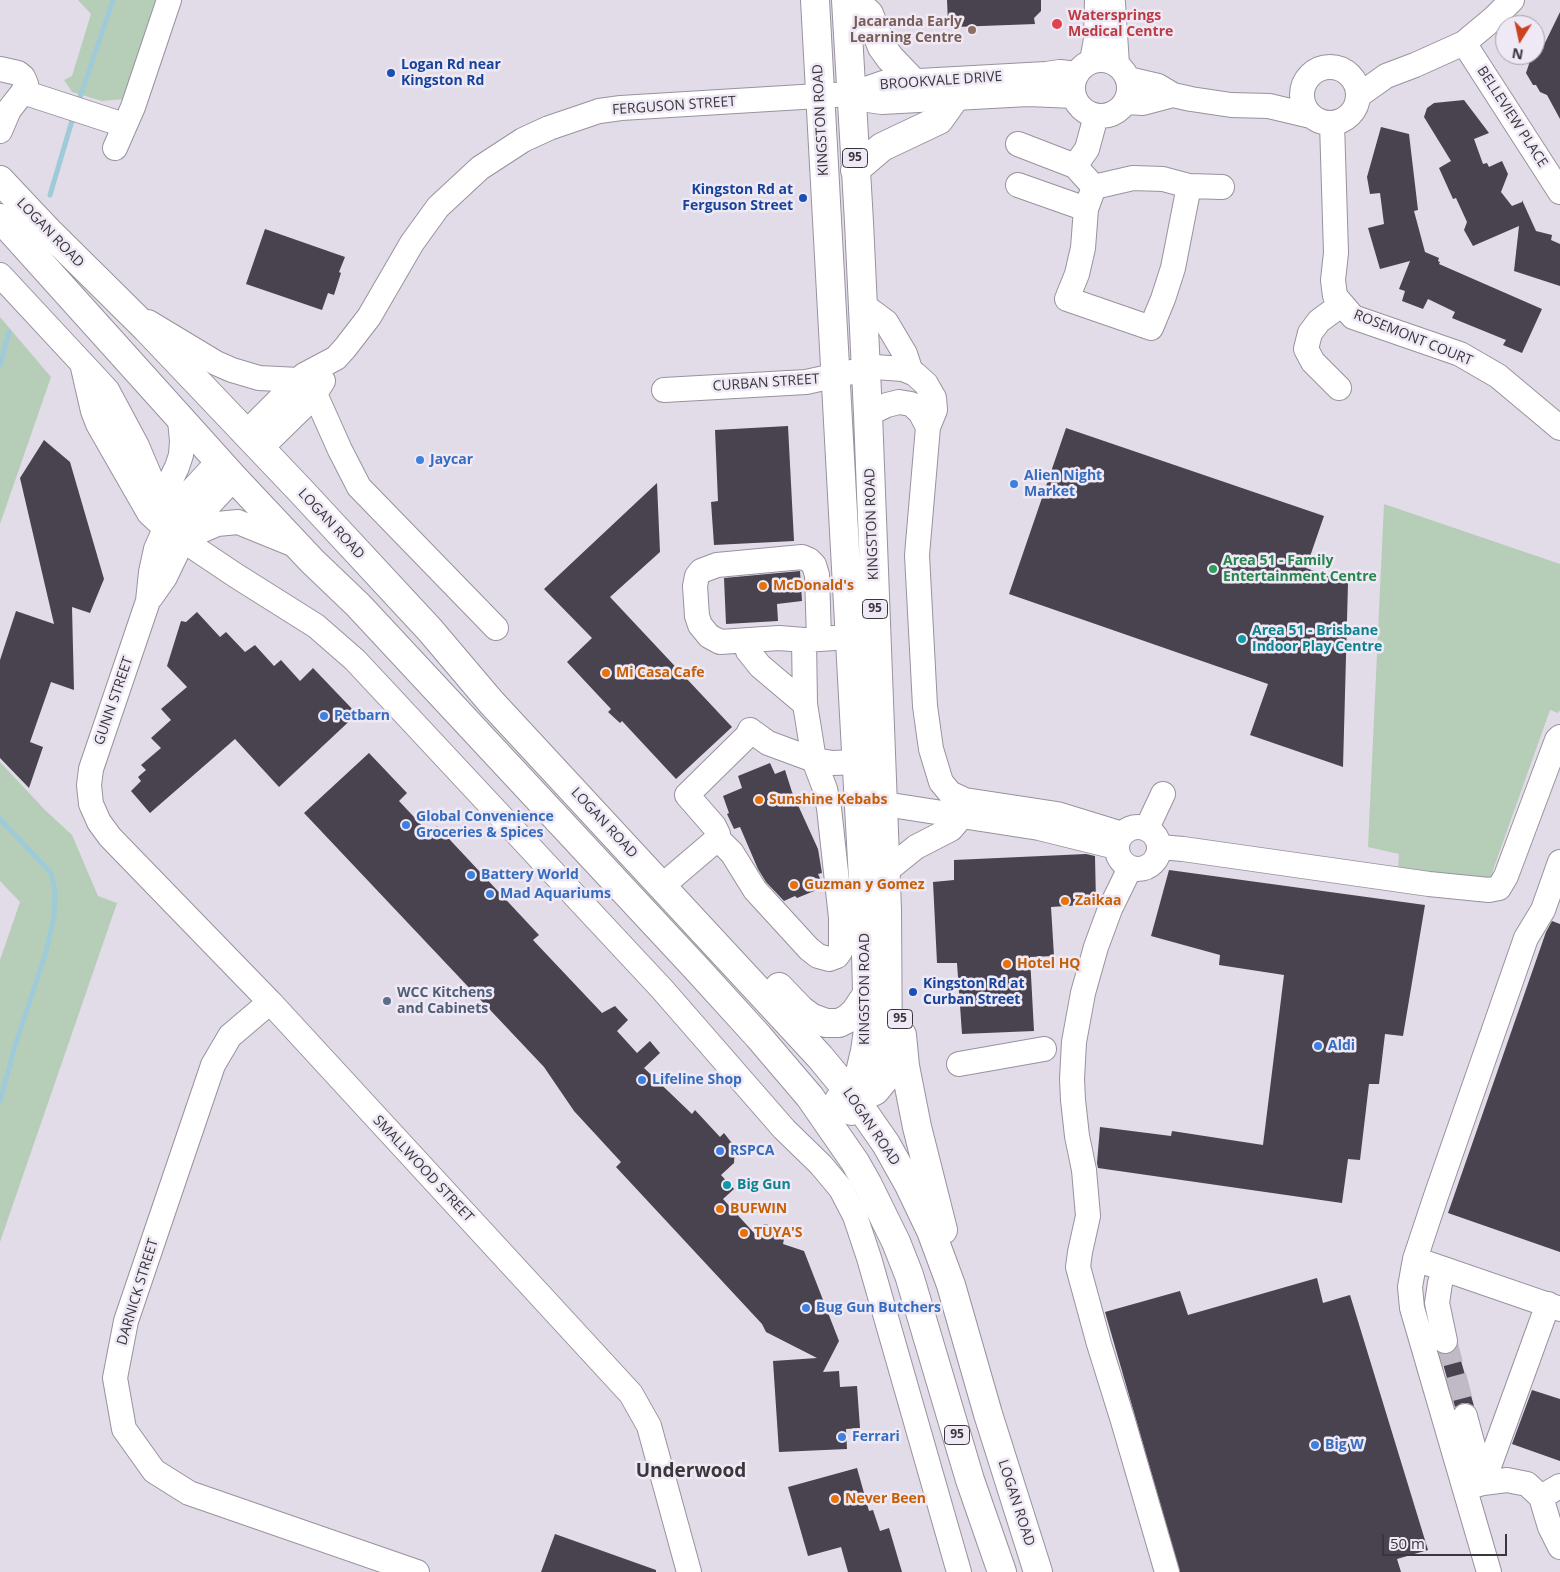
<!DOCTYPE html>
<html>
<head>
<meta charset="utf-8">
<style>
  body { margin:0 }
  #map { position:relative; width:1560px; height:1572px; overflow:hidden; background:#e2dbe8; font-family:"Open Sans",sans-serif }
  canvas { display:block }
  .north { position:absolute; left:1495px; top:15px; width:50px; height:50px; box-sizing:border-box; background:#efe8f5; border:1px solid #a7a1ab; border-radius:50%; rotate:190deg; font-size:14px; font-weight:700; line-height:20px; text-align:center; color:#3a373c }
  .north::after { content:''; display:block; margin:auto; width:18px; height:22px; background:#cc421f; clip-path:polygon(50% 0,100% 100%,50% 72%,0 100%) }
  .scale { position:absolute; left:1382px; top:1534px; width:125px; height:22px; box-sizing:border-box; border:2px solid #3a373c; border-top:0; padding-left:6px; font-size:15px; line-height:18px; white-space:nowrap; color:#3a373c; -webkit-text-stroke:4px #efe8f5; paint-order:stroke }
</style>
</head>
<body>
<div id="map">
<canvas width="1560" height="1572"></canvas>
<div class="north">N</div>
<div class="scale">50 m</div>
</div>
<script>
const ctx = document.querySelector('canvas').getContext('2d');
ctx.lineJoin = 'round';
function fillPath(path, color) {
  ctx.fillStyle = color;
  ctx.fill(path, 'evenodd');
}
function toPath(rows) {
  const path = new Path2D();
  for (const r of rows) {
    if (r.length === 3) {
      path.moveTo(r[0] + r[2], r[1]);
      path.arc(r[0], r[1], r[2], 0, 2 * Math.PI);
      continue;
    }
    path.moveTo(r[0], r[1]);
    for (let i = 2; i < r.length; i += 2) path.lineTo(r[i], r[i + 1]);
  }
  return path;
}
function strokePath(path, color, width, dash) {
  ctx.strokeStyle = color;
  ctx.lineWidth = width;
  ctx.lineCap = dash ? 'butt' : 'round';
  ctx.setLineDash(dash || []);
  ctx.stroke(path);
}
function write(font, color, halo, rows, align = 'center') {
  ctx.font = font + ' "Open Sans",sans-serif';
  ctx.lineWidth = 5;
  ctx.setLineDash([]);
  ctx.textBaseline = 'middle';
  ctx.strokeStyle = halo;
  ctx.fillStyle = color;
  for (const [text, x, y, turn = 0] of rows) {
    ctx.save();
    ctx.translate(x, y);
    ctx.rotate((+turn || 0) * Math.PI / 180);
    ctx.textAlign = isNaN(turn) ? turn : align;
    if (halo) ctx.strokeText(text, 0, 0);
    ctx.fillText(text, 0, 0);
    ctx.restore();
  }
}
fillPath(toPath([
  [78,0,158,0,125,99,102,101,72,92,64,80,72,76,91,14],
  [0,317,51,377,0,524],
  [1384,504,1560,564,1560,710,1558,713,1550,710,1493,870,1491,880,1398,869,1399,854,1368,847],
  [0,762,45,810,72,835,98,896,117,903,0,1242,0,960,20,902,0,881]
]), '#b6ceb7');
strokePath(toPath([
  [78,103,113,0],
  [50,195,74,114],
  [0,365,9,332],
  [0,819,51,873,55,890,54,917,45,955,15,1046,0,1101]
]), '#9fcbd8', 5);
fillPath(toPath([
  [947,0,1041,0,1041,11,1034,18,1035,24,955,27,954,23,948,23],
  [1560,12,1560,119,1547,95,1540,92,1536,85,1533,85,1526,73,1532,55,1535,55,1535,44,1543,47],
  [1464,100,1489,133,1474,139,1483,164,1487,163,1489,167,1502,161,1508,174,1501,192,1512,206,1522,202,1522,200,1536,231,1552,235,1551,240,1560,244,1560,286,1514,271,1519,226,1473,246,1464,230,1467,222,1456,198,1453,199,1439,168,1451,161,1424,117,1427,108,1434,103],
  [1381,127,1409,134,1418,210,1414,211,1425,252,1439,258,1438,261,1440,262,1439,264,1542,309,1522,353,1503,345,1506,340,1452,318,1455,312,1428,299,1423,309,1402,301,1405,291,1399,289,1410,261,1380,269,1368,228,1384,224,1380,193,1370,194,1367,177],
  [265,229,345,257,339,272,341,273,334,295,328,293,322,310,246,284],
  [788,426,794,541,714,545,711,502,718,501,715,430],
  [1066,428,1324,516,1306,568,1348,583,1343,767,1250,735,1268,684,1009,594],
  [44,440,70,462,104,579,90,613,72,607,74,690,51,682,30,742,43,747,29,788,0,758,0,660,16,611,54,624,20,478],
  [657,483,660,552,610,597,732,727,676,779,622,721,620,723,608,712,611,709,567,662,592,638,544,589],
  [800,571,802,601,777,604,778,621,726,624,724,578],
  [197,612,220,637,226,632,245,652,255,645,274,666,281,660,300,681,313,668,357,714,279,787,235,739,150,813,131,791,141,781,138,777,146,770,141,765,161,748,151,738,171,720,161,709,187,687,167,666,181,621,186,622],
  [369,753,407,793,399,801,429,833,437,826,539,935,533,940,602,1013,615,1006,628,1020,617,1031,637,1053,650,1041,660,1053,644,1068,692,1114,695,1110,720,1137,724,1133,735,1147,734,1163,721,1175,734,1189,723,1199,755,1234,764,1224,786,1229,783,1244,804,1251,839,1341,823,1372,839,1371,840,1387,857,1386,860,1428,846,1429,847,1449,779,1452,773,1361,817,1358,766,1332,762,1324,616,1167,621,1162,574,1111,544,1067,304,813],
  [770,763,775,774,785,770,792,792,818,849,822,873,818,874,824,887,797,898,795,896,784,901,766,882,758,869,740,827,734,829,727,814,729,813,723,796,742,788,738,776],
  [1086,854,1095,856,1096,904,1051,907,1054,956,1030,957,1034,1031,962,1034,957,963,937,963,933,882,954,880,954,860],
  [1169,870,1425,905,1403,1036,1385,1034,1379,1084,1369,1084,1360,1160,1348,1159,1342,1203,1098,1168,1097,1163,1100,1127,1171,1136,1172,1131,1263,1145,1284,975,1219,965,1220,955,1151,936],
  [1552,921,1560,924,1560,1252,1448,1213,1546,932],
  [1317,1278,1323,1303,1350,1295,1428,1550,1397,1559,1401,1572,1180,1572,1105,1312,1180,1291,1188,1315],
  [1457,1347,1474,1406,1468,1403,1462,1403,1455,1407,1440,1353,1448,1354,1454,1352],
  [1532,1390,1560,1399,1560,1461,1512,1444],
  [857,1468,869,1511,873,1510,880,1531,889,1528,902,1572,848,1572,841,1547,808,1556,788,1487],
  [555,1534,656,1570,656,1572,541,1572]
]), '#48434e');
strokePath(toPath([
  [1445,1341,1465,1416]
]), '#c0bac6', 24, [24, 12]);
const minor = toPath([
  [1111,0,1113,3,1117,65],
  [1464,43,1560,192],
  [1101,88,28],
  [1092,61,1096,39,1097,0],
  [1330,95,28],
  [0,69,18,73,23,77,26,84,23,92,9,110,0,131],
  [1128,79,1158,86,1173,95,1191,99,1231,105,1269,106,1311,116],
  [23,92,124,125],
  [851,94,868,100,882,102,1028,94,1074,96],
  [1358,96,1386,76,1415,65,1464,43,1494,18,1512,0],
  [1126,102,1143,103,1173,95],
  [1332,123,1336,253,1333,280,1335,296,1353,317,1460,354,1498,376,1560,428],
  [1018,144,1075,166,1087,149,1096,116],
  [115,148,133,107,169,0],
  [1075,166,1094,187,1133,178,1163,179,1189,186,1222,187],
  [1018,185,1086,209],
  [1094,187,1086,209,1083,248,1077,274,1067,299,1151,328,1163,299,1173,268,1189,186],
  [0,275,107,390,137,446,151,479,176,526],
  [863,305,886,322,905,354,911,372],
  [148,322,216,363,232,370,259,378,299,380,315,394,340,450,359,487,496,628],
  [82,363,93,411,98,424,149,513,165,528,235,575,316,626,355,660,662,989,784,1129,821,1165,841,1189,855,1216,869,1258,959,1572],
  [1339,388,1313,362,1306,349,1310,333,1319,321,1334,310,1343,307],
  [664,390,806,382,875,367,903,369,915,374,926,384,934,398,935,410,928,427,917,555,925,706,931,749,941,782,950,793,965,800,1057,814,1122,834],
  [868,414,887,405,899,402,911,404,920,412,928,427],
  [245,434,304,375,336,358,345,348,369,317,412,243,438,207,480,168,523,140,549,128,599,111,621,108,851,94,883,83,1046,74,1060,72,1077,74],
  [260,449,301,409,315,394,323,381],
  [219,461,179,504,169,520,156,549,151,572,148,601,91,769,89,785,91,804,99,822,110,837,270,1002,631,1394,649,1426,689,1572],
  [162,498,177,467,181,455,182,441,180,420],
  [182,539,217,524,238,522,297,546],
  [151,597,165,577,190,525,234,478],
  [819,639,817,575,814,565,809,560,802,557,717,565,701,571,697,576,695,586,697,616,700,625,709,636,720,642,779,638,804,640,850,637],
  [804,640,805,704,814,760,833,763,858,762],
  [745,641,748,651,760,666,805,704],
  [865,801,1039,828,1116,847],
  [1138,848,21],
  [1147,828,1163,794],
  [1160,847,1183,849,1429,884,1489,890,1499,888,1506,876,1557,740,1560,737],
  [1130,868,1110,909,1096,947,1083,993,1074,1042,1072,1079,1073,1100,1077,1136,1084,1170,1088,1216,1080,1252,1078,1267,1099,1344,1123,1421,1167,1572],
  [885,872,916,847,951,829,963,815],
  [662,886,716,840,717,838,718,834,714,826,687,795,747,736,750,730,768,743,814,760,825,789,829,808,841,918,841,950,837,956,829,959,818,956,809,949,755,890,732,853,717,838],
  [270,1002,230,1036,213,1065,126,1321,115,1378,124,1429,154,1471,189,1493,417,1572],
  [959,1064,1044,1049],
  [1415,1259,1560,1309],
  [1445,1341,1437,1303,1440,1283,1445,1270],
  [1465,1416,1483,1483],
  [1483,1483,1548,1304],
  [1469,1487,1483,1483,1507,1480,1527,1484,1541,1497,1550,1527,1560,1547],
  [1541,1497,1560,1486],
  [1489,1572,1412,1308,1410,1287,1415,1259,1436,1196,1526,938,1543,910,1560,862]
]);
const major = toPath([
  [815,0,865,916,868,1030,865,1051,854,1098,852,1111],
  [854,0,869,14,882,47,890,58,913,82],
  [855,170,882,147,939,120,954,99],
  [0,180,50,233,146,328,301,491,430,630,491,702,820,1057,854,1098,886,1144,909,1185,931,1231,951,1285,988,1414,1038,1572],
  [0,218,234,478,312,561,358,605,698,970,758,1036,810,1097,855,1162,868,1185,896,1242,909,1275,970,1480,1002,1572],
  [779,987,801,1010,812,1018,826,1023,839,1023,847,1019,855,1012,867,994],
  [902,1035,905,1066,917,1127,943,1230],
  [839,1100,861,1097,875,1091,884,1080,888,1062,887,910,868,414,859,222,846,0]
]);
strokePath(minor, '#99929e', 26);
strokePath(major, '#99929e', 30);
strokePath(minor, '#fff', 24);
strokePath(major, '#fff', 28);
for (const [x, y, r, color] of [
  [1057,24,6,"#e0444e"],
  [972,30,5,"#8d6e63"],
  [391,73,5,"#1a4fb4"],
  [803,198,5,"#1a4fb4"],
  [420,460,5,"#3f7fe0"],
  [1014,484,5,"#3f7fe0"],
  [1213,569,5,"#2e9e5b"],
  [763,586,5,"#e8710a"],
  [1242,639,5,"#0f9aa8"],
  [606,673,5,"#e8710a"],
  [324,716,5,"#3f7fe0"],
  [759,800,5,"#e8710a"],
  [406,825,5,"#3f7fe0"],
  [471,875,5,"#3f7fe0"],
  [794,885,5,"#e8710a"],
  [490,894,5,"#3f7fe0"],
  [1065,901,5,"#e8710a"],
  [1007,964,5,"#e8710a"],
  [913,992,5,"#1a4fb4"],
  [387,1001,5,"#5c6f8a"],
  [1318,1046,5,"#3f7fe0"],
  [642,1080,5,"#3f7fe0"],
  [720,1151,5,"#3f7fe0"],
  [727,1185,5,"#0f9aa8"],
  [720,1209,5,"#e8710a"],
  [744,1233,5,"#e8710a"],
  [806,1308,5,"#3f7fe0"],
  [842,1437,5,"#3f7fe0"],
  [1315,1445,5,"#3f7fe0"],
  [835,1499,5,"#e8710a"]
]) {
  const dot = new Path2D();
  dot.arc(x, y, r, 0, 2 * Math.PI);
  ctx.fillStyle = color;
  ctx.fill(dot);
  strokePath(dot, '#efe8f5', 2);
}
for (const [x, y, w] of [
  [855,158,25],
  [875,609,25],
  [900,1019,25],
  [957,1435,25]
]) {
  const box = new Path2D();
  box.roundRect(x - w / 2, y - 9.5, w, 19, 4);
  ctx.fillStyle = '#efe8f5';
  ctx.fill(box);
  strokePath(box, '#3a373c', 1);
}
write('bold 12px', '#3a373c', null, [
  ["95",855,158],
  ["95",875,609],
  ["95",900,1019],
  ["95",957,1435]
]);
write('bold 14px', '#be3a42', '#efe8f5', [
  ["Watersprings",1068,16],
  ["Medical Centre",1068,32]
], 'left');
write('bold 14px', '#785e54', '#efe8f5', [
  ["Jacaranda Early",962,22],
  ["Learning Centre",962,38]
], 'right');
write('bold 14px', '#164399', '#efe8f5', [
  ["Logan Rd near",401,65],
  ["Kingston Rd",401,81],
  ["Kingston Rd at",793,190,"right"],
  ["Ferguson Street",793,206,"right"],
  ["Kingston Rd at",923,984],
  ["Curban Street",923,1000]
], 'left');
write('14px', '#3a373c', '#efe8f5', [
  ["BROOKVALE DRIVE",941,81,-4],
  ["FERGUSON STREET",674,106,-4],
  ["BELLEVIEW PLACE",1512,117,57],
  ["KINGSTON ROAD",821,120,-93],
  ["LOGAN ROAD",50,233,46],
  ["ROSEMONT COURT",1413,338,22],
  ["CURBAN STREET",766,383,-4],
  ["LOGAN ROAD",331,524,47],
  ["KINGSTON ROAD",872,524,-92],
  ["GUNN STREET",114,701,-71],
  ["LOGAN ROAD",604,823,47],
  ["KINGSTON ROAD",865,989,-90],
  ["LOGAN ROAD",871,1127,56],
  ["SMALLWOOD STREET",423,1169,47],
  ["DARNICK STREET",138,1292,-73],
  ["LOGAN ROAD",1016,1503,72]
]);
write('bold 14px', '#366cbe', '#efe8f5', [
  ["Jaycar",430,460],
  ["Alien Night",1024,476],
  ["Market",1024,492],
  ["Petbarn",334,716],
  ["Global Convenience",416,817],
  ["Groceries & Spices",416,833],
  ["Battery World",481,875],
  ["Mad Aquariums",500,894],
  ["Aldi",1328,1046],
  ["Lifeline Shop",652,1080],
  ["RSPCA",730,1151],
  ["Bug Gun Butchers",816,1308],
  ["Ferrari",852,1437],
  ["Big W",1325,1445]
], 'left');
write('bold 14px', '#27864d', '#efe8f5', [
  ["Area 51 - Family",1223,561],
  ["Entertainment Centre",1223,577]
], 'left');
write('bold 14px', '#c56008', '#efe8f5', [
  ["McDonald's",773,586],
  ["Mi Casa Cafe",616,673],
  ["Sunshine Kebabs",769,800],
  ["Guzman y Gomez",804,885],
  ["Zaikaa",1075,901],
  ["Hotel HQ",1017,964],
  ["BUFWIN",730,1209],
  ["TUYA'S",754,1233],
  ["Never Been",845,1499]
], 'left');
write('bold 14px', '#0d838f', '#efe8f5', [
  ["Area 51 - Brisbane",1252,631],
  ["Indoor Play Centre",1252,647],
  ["Big Gun",737,1185]
], 'left');
write('bold 14px', '#4e5e75', '#efe8f5', [
  ["WCC Kitchens",397,993],
  ["and Cabinets",397,1009]
], 'left');
write('bold 19px', '#3a373c', '#efe8f5', [
  ["Underwood",691,1472]
]);
</script>
</body>
</html>
